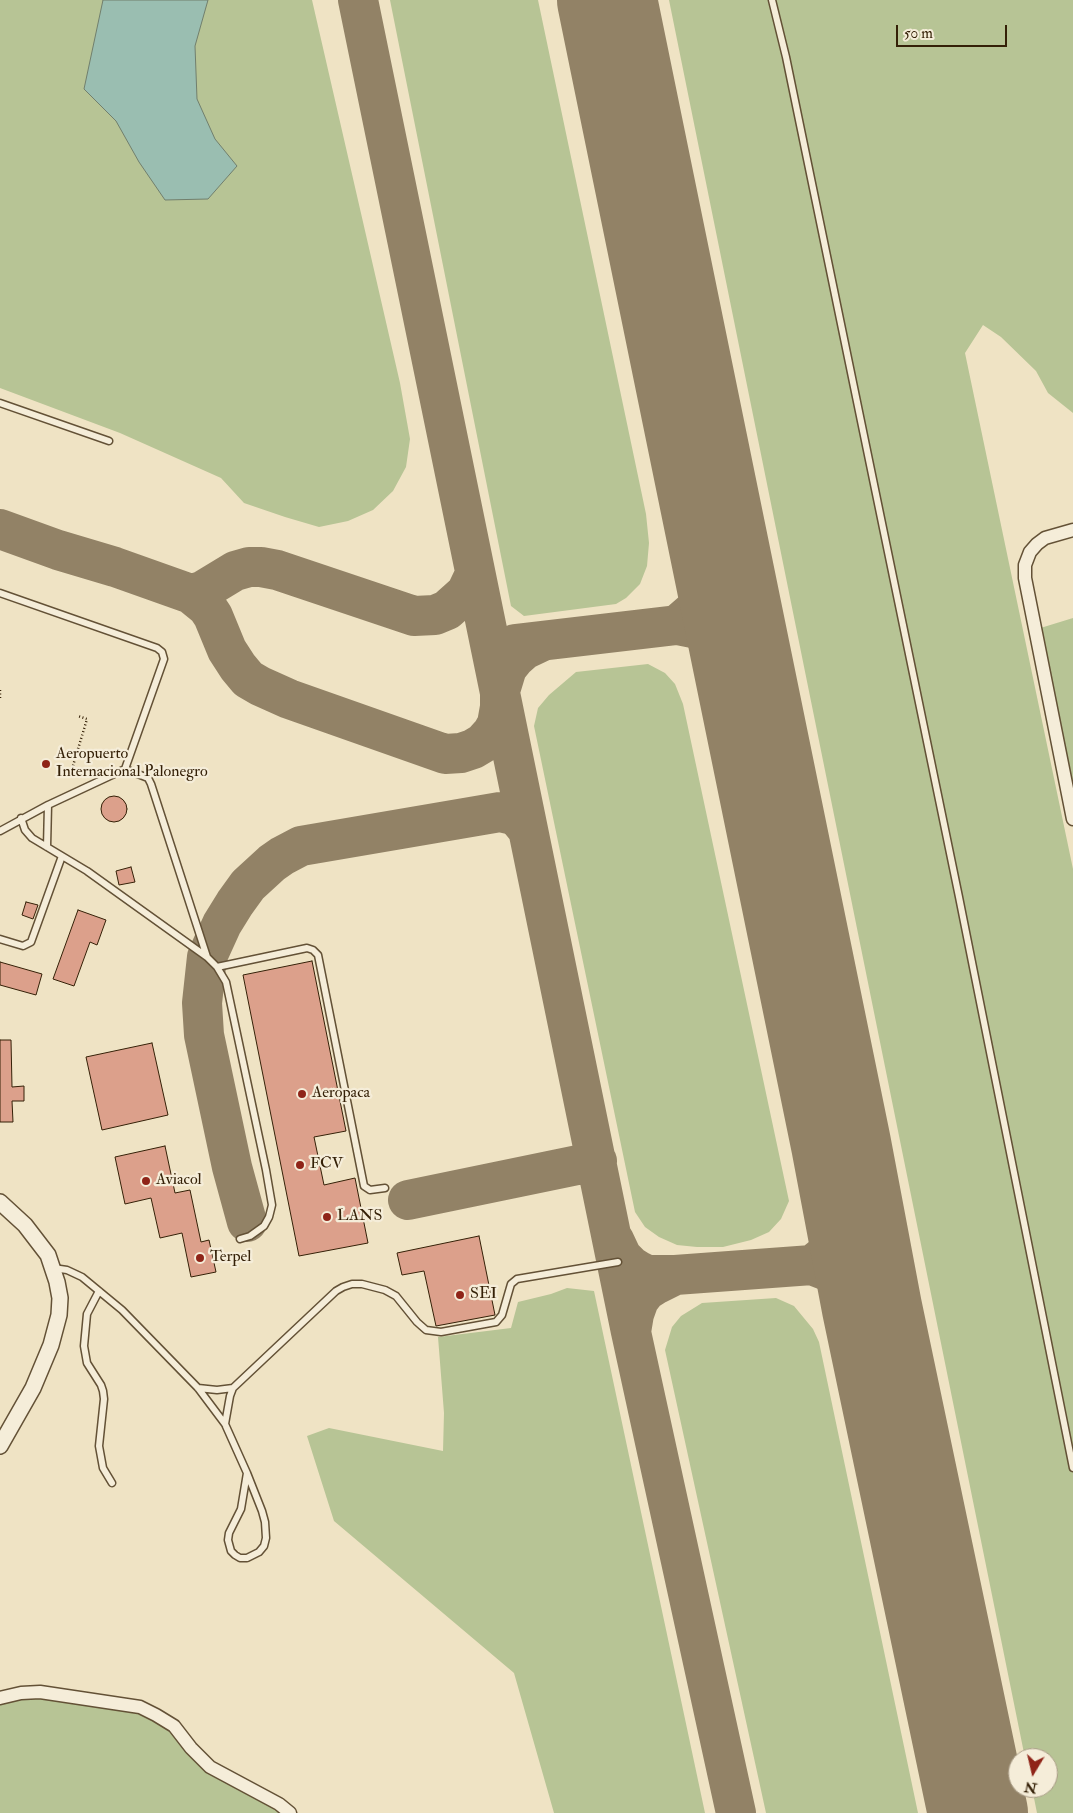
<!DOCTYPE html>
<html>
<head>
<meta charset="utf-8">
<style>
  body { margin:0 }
  #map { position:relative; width:1073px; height:1813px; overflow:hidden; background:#efe3c4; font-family:"IM FELL Double Pica",serif }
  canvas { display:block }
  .north { position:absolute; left:1008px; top:1748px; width:50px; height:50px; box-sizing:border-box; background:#f5edd9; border:1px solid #a89b85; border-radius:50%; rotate:189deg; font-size:14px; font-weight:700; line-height:20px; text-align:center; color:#342007 }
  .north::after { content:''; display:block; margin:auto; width:18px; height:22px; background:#8f2418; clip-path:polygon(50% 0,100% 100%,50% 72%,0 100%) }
  .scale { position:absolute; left:896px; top:25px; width:111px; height:22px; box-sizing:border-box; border:2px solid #342007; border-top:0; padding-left:6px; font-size:15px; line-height:18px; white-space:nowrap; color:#342007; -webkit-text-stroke:4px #f5edd9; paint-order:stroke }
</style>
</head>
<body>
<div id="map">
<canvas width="1073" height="1813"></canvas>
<div class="north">N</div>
<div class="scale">50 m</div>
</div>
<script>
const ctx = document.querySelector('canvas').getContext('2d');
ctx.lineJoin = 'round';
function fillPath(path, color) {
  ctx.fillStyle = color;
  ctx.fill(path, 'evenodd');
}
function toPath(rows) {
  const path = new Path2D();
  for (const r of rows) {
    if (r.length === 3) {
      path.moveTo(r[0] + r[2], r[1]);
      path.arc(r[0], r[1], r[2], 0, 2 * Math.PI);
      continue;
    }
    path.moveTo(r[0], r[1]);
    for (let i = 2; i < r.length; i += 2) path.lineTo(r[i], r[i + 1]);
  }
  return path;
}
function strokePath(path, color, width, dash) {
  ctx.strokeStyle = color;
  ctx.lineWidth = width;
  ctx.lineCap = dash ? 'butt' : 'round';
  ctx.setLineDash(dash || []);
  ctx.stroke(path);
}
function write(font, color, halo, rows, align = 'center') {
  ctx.font = font + ' "IM FELL Double Pica",serif';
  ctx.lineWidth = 4.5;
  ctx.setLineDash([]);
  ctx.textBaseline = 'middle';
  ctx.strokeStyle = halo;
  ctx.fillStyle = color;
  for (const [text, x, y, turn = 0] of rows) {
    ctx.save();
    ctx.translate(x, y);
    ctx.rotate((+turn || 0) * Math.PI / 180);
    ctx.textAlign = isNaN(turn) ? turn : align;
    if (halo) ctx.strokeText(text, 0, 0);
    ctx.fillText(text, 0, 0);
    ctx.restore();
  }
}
fillPath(toPath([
  [0,0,312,0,400,383,410,439,406,467,393,491,373,510,348,521,319,527,285,517,244,503,221,478,120,433,0,388],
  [390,0,538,0,646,514,649,543,647,566,640,584,626,598,616,604,524,616,511,606],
  [669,0,1073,0,1073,413,1048,393,1036,371,1001,337,983,325,965,353,1073,869,1073,1813,1037,1813,1032,1788,1048,1788,1048,1758,1025,1758],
  [1073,618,1073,819,1034,630],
  [648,664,665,673,675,684,683,704,789,1201,781,1219,769,1232,751,1240,723,1247,697,1247,677,1245,659,1237,645,1227,635,1212,534,726,538,708,549,695,576,672],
  [567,1288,594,1291,705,1813,554,1813,514,1673,334,1521,307,1436,329,1428,443,1451,444,1413,438,1337,511,1328,518,1302,551,1294],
  [776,1298,794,1306,813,1329,819,1342,918,1813,766,1813,665,1350,672,1327,681,1316,702,1303],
  [20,1691,156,1716,191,1749,292,1813,0,1813,0,1695]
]), '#b7c495');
const water = toPath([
  [103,0,208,0,195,46,197,99,215,139,237,166,208,199,165,200,139,162,116,121,84,89,103,0]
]);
fillPath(water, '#9abeb1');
strokePath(water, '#717f6d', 1);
strokePath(toPath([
  [358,0,631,1332,736,1813],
  [713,522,714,569,709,585,700,605,677,625,697,629,717,643,734,658,744,675],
  [0,529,58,550,115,567,191,594,202,591,235,571,249,567,261,567,277,570,414,616,435,615,447,610,466,593,475,574],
  [191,594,207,607,213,616,227,650,238,667,248,679,260,686,289,699,445,754,461,753,473,749,483,743,492,733,497,724,500,707,500,691,507,668,515,658,524,650,543,641],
  [515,644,677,625],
  [408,1200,597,1161],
  [852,1206,851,1218,846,1231,827,1253,812,1265,843,1277,855,1286,872,1308],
  [247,1222,232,1167,204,1035,202,1003,207,957,222,924,235,903,248,885,272,863,282,856,301,846,500,812,513,815,519,819,528,830],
  [614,1240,622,1257,631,1266,639,1271,647,1275,675,1275,657,1284,646,1291,639,1300,634,1314,631,1332],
  [675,1275,812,1265]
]), '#928266', 40);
strokePath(toPath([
  [607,0,841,1144,872,1308,978,1813]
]), '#928266', 100);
const building = toPath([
  [114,809,13],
  [131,867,135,882,119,885,116,871,131,867],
  [26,902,38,905,33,919,22,915,26,902],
  [78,910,106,920,97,945,90,942,74,986,53,979,78,910],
  [312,961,346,1131,314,1137,324,1185,355,1178,368,1243,299,1256,243,975,312,961],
  [0,962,42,974,36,995,0,985,0,962],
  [0,1040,11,1040,12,1087,24,1086,24,1101,12,1101,13,1122,0,1122,0,1040],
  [152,1043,168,1115,102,1130,86,1057,152,1043],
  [165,1146,175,1193,190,1190,201,1242,209,1240,216,1272,191,1277,182,1233,160,1238,151,1198,125,1204,115,1157,165,1146],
  [479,1236,495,1315,436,1326,424,1271,402,1275,397,1253,479,1236]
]);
fillPath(building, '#dca08b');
strokePath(building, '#342007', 1);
const service = toPath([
  [772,0,786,57,959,897,1073,1468],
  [0,403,109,441],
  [0,593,157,648,162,652,164,659,125,769],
  [21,818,25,830,32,838,87,871,207,957,217,967,226,982,266,1170,272,1205,269,1217,264,1226,250,1236,240,1239],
  [0,831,48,805,125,769,148,778,151,784,207,957],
  [47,847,48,805],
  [0,939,23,946,31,942,62,856],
  [217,967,307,948,313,950,318,955,364,1186,370,1190,385,1188],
  [53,1268,67,1270,82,1277,122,1310,198,1388,225,1424,247,1473,262,1511,265,1522,266,1538,264,1546,259,1552,247,1558,240,1558,235,1555,231,1551,228,1540,229,1533,241,1509,247,1473],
  [99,1291,87,1314,84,1346,87,1363,101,1385,103,1391,104,1399,99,1446,103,1468,112,1483],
  [198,1388,217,1390,233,1388],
  [225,1424,230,1396,233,1388,336,1291,343,1287,352,1284,362,1284,385,1290,396,1296,417,1322,426,1330,441,1332,496,1322,502,1315,511,1284,517,1279,618,1262]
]);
const minor = toPath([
  [1073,530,1045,538,1037,544,1030,552,1025,565,1025,578,1073,819],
  [0,1698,21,1693,40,1692,140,1707,156,1715,174,1726,191,1748,210,1767,279,1804,290,1813]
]);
const tertiary = toPath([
  [0,1202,25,1225,48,1255,57,1282,60,1298,59,1315,51,1345,33,1388,0,1446]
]);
strokePath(service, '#635136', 9);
strokePath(minor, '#635136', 15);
strokePath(tertiary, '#635136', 18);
strokePath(toPath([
  [0,690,0,698],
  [72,769,87,719,78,716]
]), '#342007', 2.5, [1, 2.5]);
strokePath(service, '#f5edd9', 6);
strokePath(minor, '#f5edd9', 12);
strokePath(tertiary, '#f5edd9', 15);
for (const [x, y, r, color] of [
  [46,764,5,"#8f2418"],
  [302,1094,5,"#8f2418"],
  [300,1165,5,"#8f2418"],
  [146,1181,5,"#8f2418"],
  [327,1217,5,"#8f2418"],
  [200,1258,5,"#8f2418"],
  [460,1295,5,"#8f2418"]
]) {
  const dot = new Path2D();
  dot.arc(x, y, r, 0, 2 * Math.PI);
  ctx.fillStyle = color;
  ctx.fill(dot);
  strokePath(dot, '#f5edd9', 2);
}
write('16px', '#342007', '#f5edd9', [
  ["Aeropuerto",56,755],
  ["Internacional Palonegro",56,773],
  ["Aeropaca",312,1094],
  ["FCV",310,1165],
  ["Aviacol",156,1181],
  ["LANS",337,1217],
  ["Terpel",210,1258],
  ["SEI",470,1295]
], 'left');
</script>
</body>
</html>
